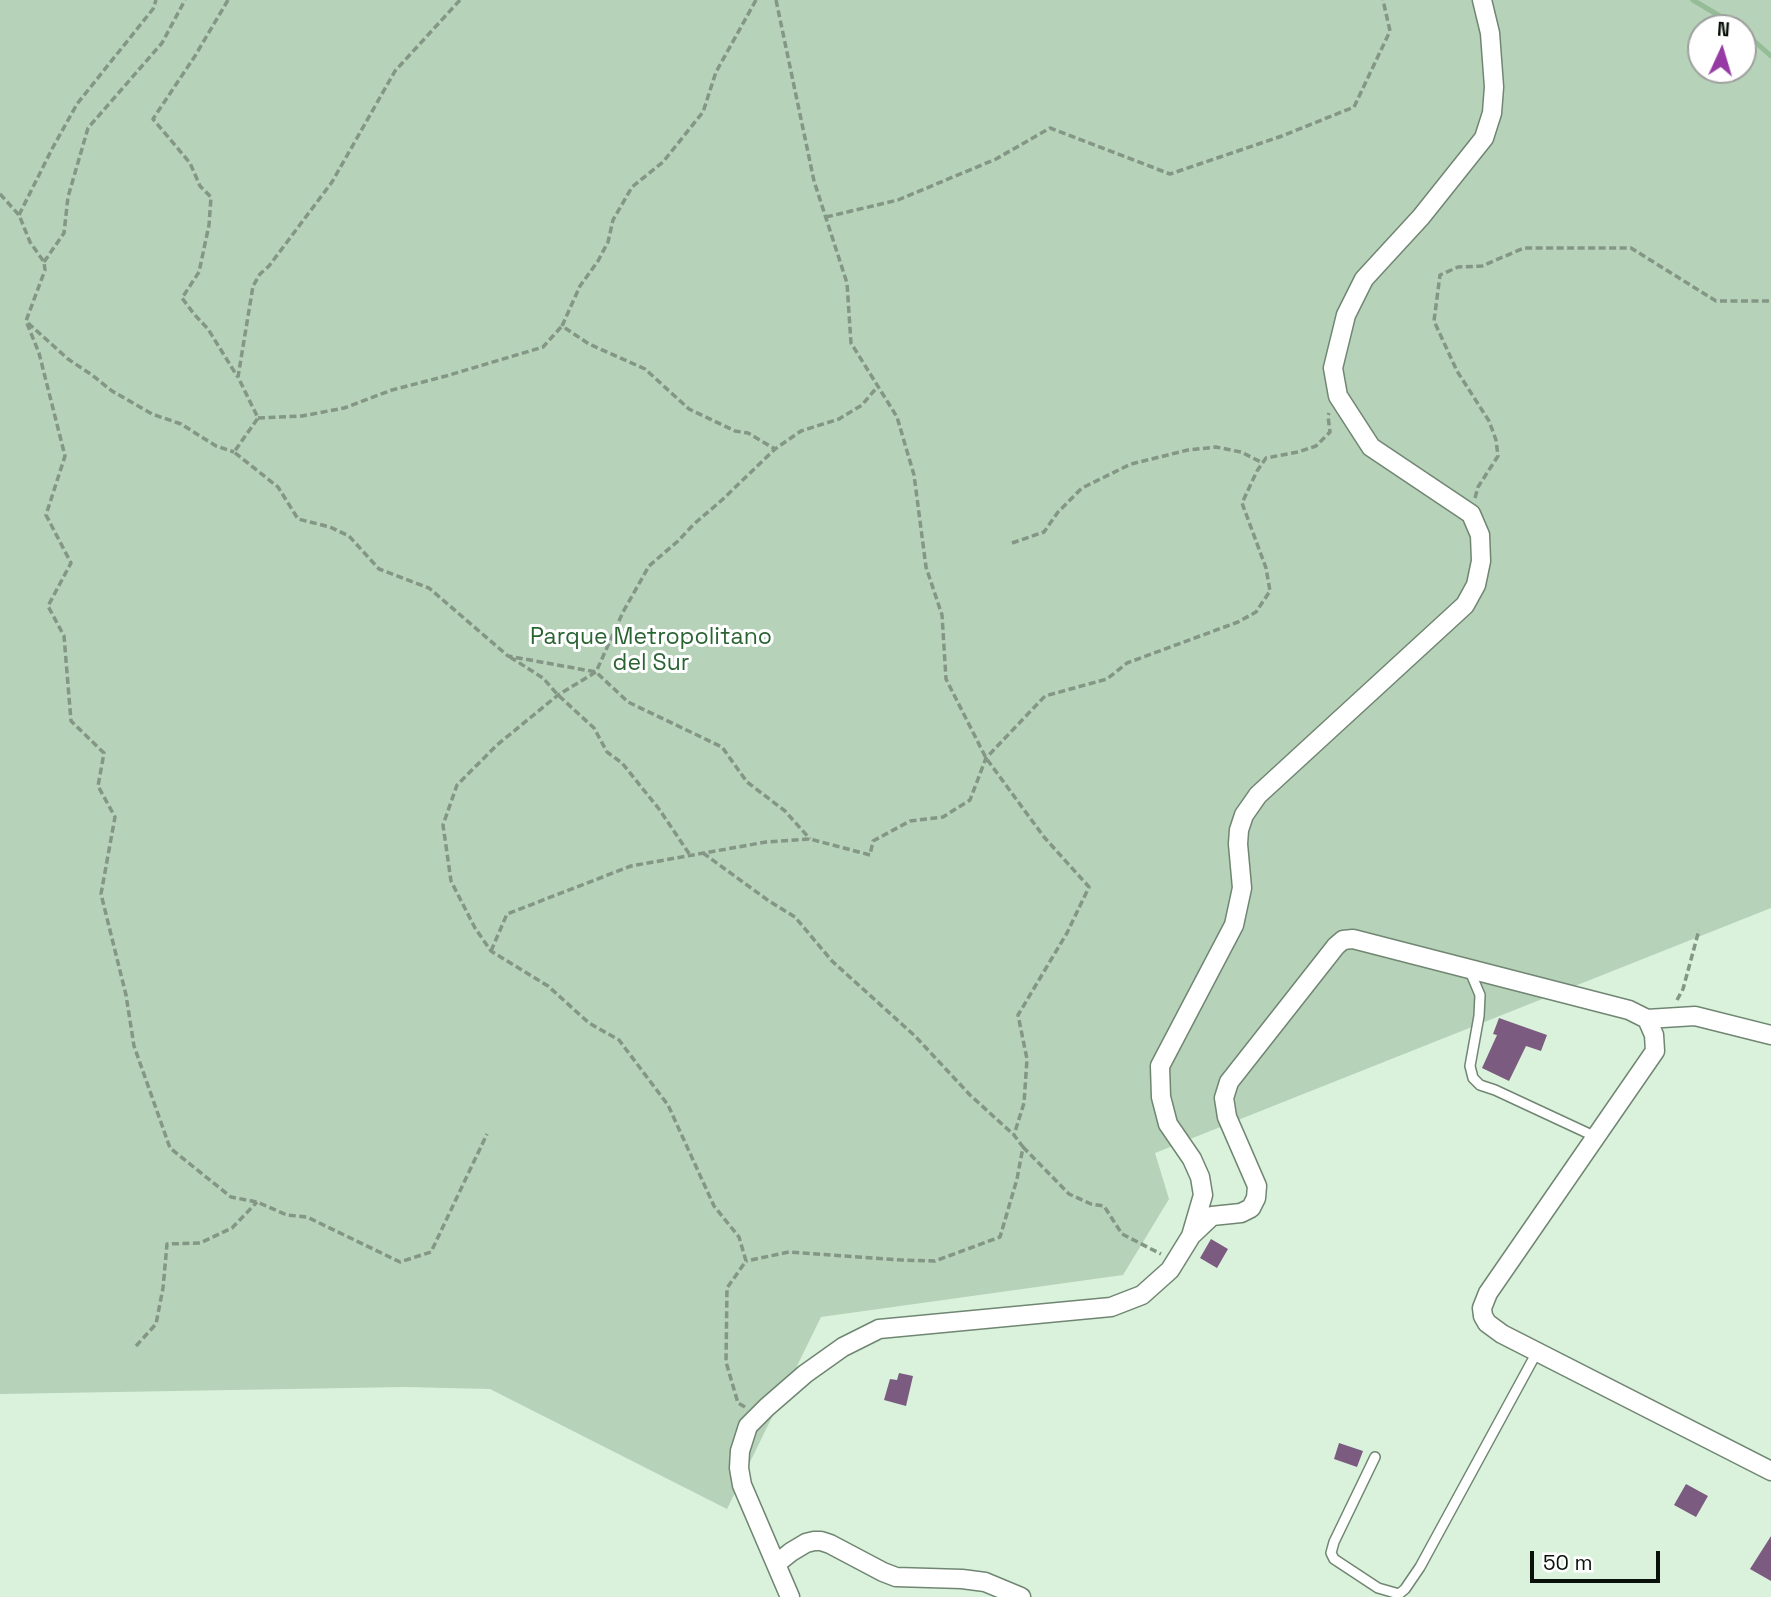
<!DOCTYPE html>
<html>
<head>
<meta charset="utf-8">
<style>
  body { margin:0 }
  #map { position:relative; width:1771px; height:1597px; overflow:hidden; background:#daf2db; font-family:"Space Grotesk",sans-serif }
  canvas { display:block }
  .north { position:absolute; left:1687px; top:14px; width:70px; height:70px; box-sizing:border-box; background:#fff; border:2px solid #9da09d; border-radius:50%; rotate:4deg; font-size:19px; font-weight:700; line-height:28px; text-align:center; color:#09110a }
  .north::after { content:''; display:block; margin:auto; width:24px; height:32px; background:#963aa4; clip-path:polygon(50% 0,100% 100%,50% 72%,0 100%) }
  .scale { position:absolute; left:1530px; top:1551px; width:130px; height:32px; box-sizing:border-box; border:4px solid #09110a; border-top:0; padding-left:9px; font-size:21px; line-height:24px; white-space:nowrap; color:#09110a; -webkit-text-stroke:5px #fff; paint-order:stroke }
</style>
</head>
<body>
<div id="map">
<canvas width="1771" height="1597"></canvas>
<div class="north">N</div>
<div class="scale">50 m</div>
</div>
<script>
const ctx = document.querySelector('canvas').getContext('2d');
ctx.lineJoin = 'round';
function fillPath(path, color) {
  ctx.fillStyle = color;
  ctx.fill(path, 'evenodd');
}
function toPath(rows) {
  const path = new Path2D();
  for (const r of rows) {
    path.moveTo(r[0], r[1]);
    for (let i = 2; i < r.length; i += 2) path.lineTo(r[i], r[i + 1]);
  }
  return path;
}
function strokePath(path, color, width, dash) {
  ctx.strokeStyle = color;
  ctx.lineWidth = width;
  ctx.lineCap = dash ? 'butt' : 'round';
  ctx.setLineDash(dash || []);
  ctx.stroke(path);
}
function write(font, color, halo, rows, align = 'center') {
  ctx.font = font + ' "Space Grotesk",sans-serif';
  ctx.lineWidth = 6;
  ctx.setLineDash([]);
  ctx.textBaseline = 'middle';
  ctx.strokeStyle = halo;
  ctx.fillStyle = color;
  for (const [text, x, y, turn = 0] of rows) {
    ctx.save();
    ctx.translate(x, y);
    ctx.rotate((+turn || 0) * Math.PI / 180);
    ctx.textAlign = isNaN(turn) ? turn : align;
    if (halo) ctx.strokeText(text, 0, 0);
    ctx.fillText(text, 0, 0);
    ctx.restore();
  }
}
fillPath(toPath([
  [0,0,1771,0,1771,908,1155,1153,1169,1199,1123,1275,821,1317,727,1509,490,1389,405,1387,0,1394],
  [1701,28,1743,28,1743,70,1701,70]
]), '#b6d2b8');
strokePath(toPath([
  [1693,0,1740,28],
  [1743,31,1771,56]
]), '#94bc97', 5);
fillPath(toPath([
  [1499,1018,1547,1035,1541,1051,1526,1046,1509,1081,1482,1068,1497,1035,1493,1034],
  [1211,1239,1228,1249,1217,1268,1200,1258],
  [899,1373,913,1376,906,1406,884,1400,890,1379,897,1380],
  [1339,1443,1363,1451,1357,1467,1334,1459],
  [1686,1484,1708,1496,1696,1517,1674,1505],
  [1771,1536,1771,1581,1750,1569]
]), '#7b5b7f');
const lane = toPath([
  [1469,969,1480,995,1479,1016,1470,1066,1473,1078,1480,1085,1495,1090,1596,1137],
  [1375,1457,1334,1542,1331,1553,1334,1559,1378,1588,1399,1594,1405,1589,1420,1567,1537,1352]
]);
const street = toPath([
  [1647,1019,1695,1016,1771,1035],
  [1193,1234,1212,1216,1241,1213,1251,1208,1256,1198,1257,1186,1227,1117,1224,1098,1229,1082,1336,946,1343,940,1353,939,1629,1010,1647,1019,1654,1035,1655,1051,1488,1293,1482,1308,1483,1316,1487,1323,1502,1334,1771,1471],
  [776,1564,791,1552,806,1543,814,1541,821,1541,830,1544,883,1572,896,1577,962,1579,985,1582,1021,1597],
  [790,1597,742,1485,739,1468,740,1451,748,1426,767,1407,805,1374,843,1347,879,1329,1111,1307,1142,1295,1170,1270,1191,1236,1203,1195,1200,1177,1192,1159,1168,1124,1161,1097,1160,1066,1234,925,1242,888,1238,844,1239,830,1244,815,1258,795,1465,605,1476,585,1481,561,1480,535,1471,514,1371,447,1338,396,1333,368,1346,315,1364,279,1421,217,1484,138,1492,113,1494,87,1490,33,1482,0]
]);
strokePath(lane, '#708672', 12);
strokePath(street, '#708672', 21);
strokePath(toPath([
  [228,0,195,56,153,119,190,163,200,186,211,197,209,225,199,272,182,298,194,314,208,329,237,376],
  [460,0,395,71,332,182,269,266,260,274,253,286,238,377,258,418,234,452,278,487,298,519,330,527,349,536,379,569,429,588,508,656,596,672,628,702,722,747,747,782,785,811,810,839],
  [756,0,716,72,703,112,663,162,632,187,613,220,608,242,598,261,580,286,562,326,589,344,645,369,689,409,735,431,748,433,775,449],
  [776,0,814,181,847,283,851,343,897,417,914,475,926,567,942,615,946,679,986,758,1044,837,1089,887,1067,933,1018,1015,1027,1059,1024,1103,1014,1135],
  [0,194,19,215,30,242,44,262,45,270,26,321,39,353,65,456,46,515,71,563,48,606,64,636,71,721,104,753,98,786,115,817,101,894,126,995,134,1046,170,1148,231,1197,257,1202,287,1215,307,1217,400,1262,431,1252,487,1134],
  [19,215,52,149,77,104,153,9,156,0],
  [826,217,898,200,996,159,1050,128,1170,174,1282,136,1354,107,1390,31,1383,0],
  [44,262,64,233,68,197,88,128,162,43,185,0],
  [28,323,68,359,92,375,112,391,152,414,181,424,216,446,234,452],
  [258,418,302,416,344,408,392,390,446,376,543,347,562,326],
  [1475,498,1478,487,1498,456,1496,440,1489,421,1457,371,1434,321,1440,275,1458,267,1482,266,1524,248,1631,248,1716,301,1771,301],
  [1012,543,1044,532,1058,512,1082,488,1131,464,1188,450,1216,447,1241,452,1263,463],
  [510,657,543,678,558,695,594,728,607,752,622,763,659,809,690,855],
  [703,853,769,901,795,917,832,961,915,1036,970,1095,1014,1135,1023,1147,1017,1179,1000,1237,935,1261,902,1260,789,1252,746,1261],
  [491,951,507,914,631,866,766,842,810,839,870,855,873,841,910,821,943,817,970,800,986,758,1045,696,1107,679,1127,663,1238,622,1256,612,1270,591,1266,568,1242,503,1257,471,1266,458,1298,452,1316,446,1330,432,1328,416,1329,413],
  [1677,1000,1683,989,1699,930],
  [1023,1147,1069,1194,1091,1204,1104,1206,1122,1234,1161,1254],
  [136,1346,156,1324,163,1288,167,1244,200,1243,232,1228,257,1202],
  [745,1407,738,1403,726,1362,727,1288,746,1261,739,1237,714,1206,668,1105,619,1040,589,1023,548,986,491,951,475,928,451,881,443,825,457,785,497,745,558,695,596,672,623,612,649,566,678,541,694,524,722,500,775,449,801,431,839,419,862,405,878,386]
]), '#849685', 3.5, [7, 3.5]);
strokePath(lane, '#fff', 9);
strokePath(street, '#fff', 18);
write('23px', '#2b6433', '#fff', [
  ["Parque Metropolitano",651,638],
  ["del Sur",651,664]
]);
</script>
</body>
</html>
